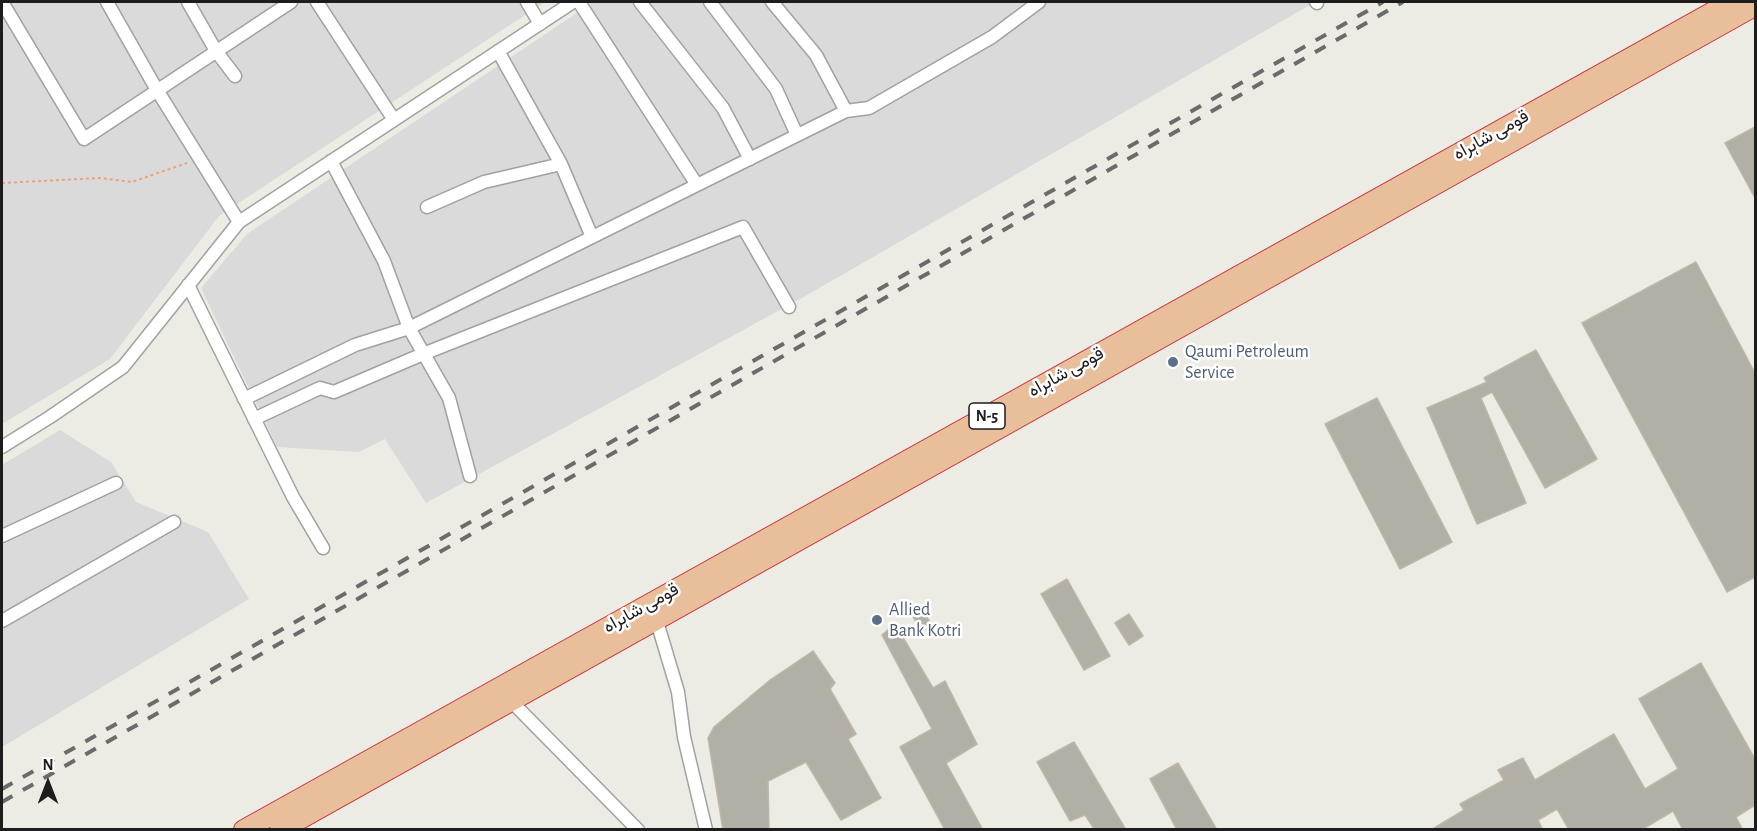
<!DOCTYPE html>
<html>
<head>
<meta charset="utf-8">
<style>
  body { margin:0 }
  #map { position:relative; width:1757px; height:831px; overflow:hidden; background:#edece4; font-family:"Alegreya Sans",sans-serif }
  canvas { display:block }
  .frame { position:absolute; inset:0; border:3px solid #1d1d1d; pointer-events:none }
  .north { position:absolute; left:18px; top:753px; width:60px; height:60px; -webkit-text-stroke:4px #fff; paint-order:stroke; rotate:0deg; font-size:16px; font-weight:700; line-height:24px; text-align:center; color:#1d1d1d }
  .north::after { content:''; display:block; margin:auto; width:21px; height:27px; background:#1d1d1d; clip-path:polygon(50% 0,100% 100%,50% 72%,0 100%) }
</style>
</head>
<body>
<div id="map">
<canvas width="1757" height="831"></canvas>
<div class="frame"></div>
<div class="north">N</div>
</div>
<script>
const ctx = document.querySelector('canvas').getContext('2d');
ctx.lineJoin = 'round';
function fillPath(path, color) {
  ctx.fillStyle = color;
  ctx.fill(path, 'evenodd');
}
function toPath(rows) {
  const path = new Path2D();
  for (const r of rows) {
    path.moveTo(r[0], r[1]);
    for (let i = 2; i < r.length; i += 2) path.lineTo(r[i], r[i + 1]);
  }
  return path;
}
function strokePath(path, color, width, dash) {
  ctx.strokeStyle = color;
  ctx.lineWidth = width;
  ctx.lineCap = dash ? 'butt' : 'round';
  ctx.setLineDash(dash || []);
  ctx.stroke(path);
}
function write(font, color, halo, rows, align = 'center') {
  ctx.font = font + ' "Alegreya Sans",Vazirmatn,sans-serif';
  ctx.lineWidth = 5;
  ctx.setLineDash([]);
  ctx.textBaseline = 'middle';
  ctx.strokeStyle = halo;
  ctx.fillStyle = color;
  for (const [text, x, y, turn = 0] of rows) {
    ctx.save();
    ctx.translate(x, y);
    ctx.rotate((+turn || 0) * Math.PI / 180);
    ctx.textAlign = isNaN(turn) ? turn : align;
    if (halo) ctx.strokeText(text, 0, 0);
    ctx.fillText(text, 0, 0);
    ctx.restore();
  }
}
fillPath(toPath([
  [2,2,545,2,219,216,110,359,2,424],
  [593,2,1315,2,802,298,426,503,385,439,359,452,277,447,201,288,247,234],
  [60,430,111,462,136,502,208,532,249,599,2,747,2,465]
]), '#dbdada');
const building = toPath([
  [1755,127,1755,198,1725,143,1755,127],
  [1696,262,1755,373,1755,577,1727,592,1582,323,1696,262],
  [1536,350,1597,459,1545,488,1492,392,1481,398,1526,503,1477,524,1427,408,1487,382,1484,378,1536,350],
  [1377,398,1452,542,1400,569,1325,424,1377,398],
  [1067,579,1110,656,1084,670,1041,594,1067,579],
  [923,609,932,626,921,631,912,615,923,609],
  [1129,614,1143,636,1129,645,1115,623,1129,614],
  [895,624,933,688,945,681,977,744,946,763,983,830,945,830,900,747,932,729,882,635,895,624],
  [813,651,835,683,830,689,856,734,848,739,881,798,841,820,806,762,768,781,769,830,723,830,708,738,714,727,770,680,813,651],
  [1701,663,1755,759,1755,805,1736,817,1743,830,1683,830,1673,811,1641,830,1569,830,1557,809,1538,820,1543,830,1431,830,1464,810,1460,804,1504,780,1498,770,1523,758,1535,780,1614,734,1645,789,1678,769,1639,699,1701,663],
  [1074,742,1126,830,1095,830,1085,815,1070,821,1037,762,1074,742],
  [1178,763,1217,830,1177,830,1150,779,1178,763]
]);
fillPath(building, '#b2afa6');
strokePath(building, '#bdb7a7', 1.5);
const minor = toPath([
  [2,2,84,139,291,2],
  [107,2,157,90,239,222],
  [188,2,216,51,235,76],
  [317,2,394,120],
  [527,2,540,24],
  [579,2,697,185],
  [640,2,723,108,750,159],
  [710,2,776,89,797,135],
  [772,2,816,55,846,111],
  [1316,2,1317,3],
  [498,51,561,164,592,237],
  [331,161,384,261,409,328,449,398,470,476],
  [427,207,484,182,561,164],
  [188,285,293,497,323,548],
  [244,399,355,345,409,328,846,111,869,108,992,37,1039,2],
  [254,419,320,388,334,392,423,354,743,227,789,307],
  [2,447,50,417,123,367,239,222,573,2],
  [2,536,116,483],
  [655,615,678,692,684,737,706,830],
  [2,621,174,522],
  [508,698,638,830]
]);
const trunk = toPath([
  [244,830,1731,2],
  [280,830,1756,5]
]);
strokePath(minor, '#a1a1a1', 15);
strokePath(trunk, '#c8343f', 22);
strokePath(toPath([
  [2,183,100,178,132,182,187,163]
]), '#eca275', 2, [3, 3]);
strokePath(minor, '#fff', 12);
strokePath(trunk, '#e8bf9a', 20);
strokePath(toPath([
  [2,789,1383,2],
  [2,802,1403,2]
]), '#6b6b6b', 4, [12, 12]);
for (const [x, y, r, color] of [
  [1173,362,6,"#5c6f8a"],
  [877,620,6,"#5c6f8a"]
]) {
  const dot = new Path2D();
  dot.arc(x, y, r, 0, 2 * Math.PI);
  ctx.fillStyle = color;
  ctx.fill(dot);
  strokePath(dot, '#fff', 2);
}
for (const [x, y, w] of [
  [987,416,36]
]) {
  const box = new Path2D();
  box.roundRect(x - w / 2, y - 13, w, 26, 4.5);
  ctx.fillStyle = '#fff';
  ctx.fill(box);
  strokePath(box, '#1d1d1d', 1.5);
}
write('bold 16px', '#1d1d1d', null, [
  ["N-5",987,416]
]);
write('18px', '#1d1d1d', '#fff', [
  ["قومی شاہراہ",1491,135,-29],
  ["قومی شاہراہ",1066,372,-29],
  ["قومی شاہراہ",641,608,-29]
]);
write('18px', '#4e5e75', '#fff', [
  ["Qaumi Petroleum",1185,352],
  ["Service",1185,373],
  ["Allied",889,610],
  ["Bank Kotri",889,631]
], 'left');
</script>
</body>
</html>
